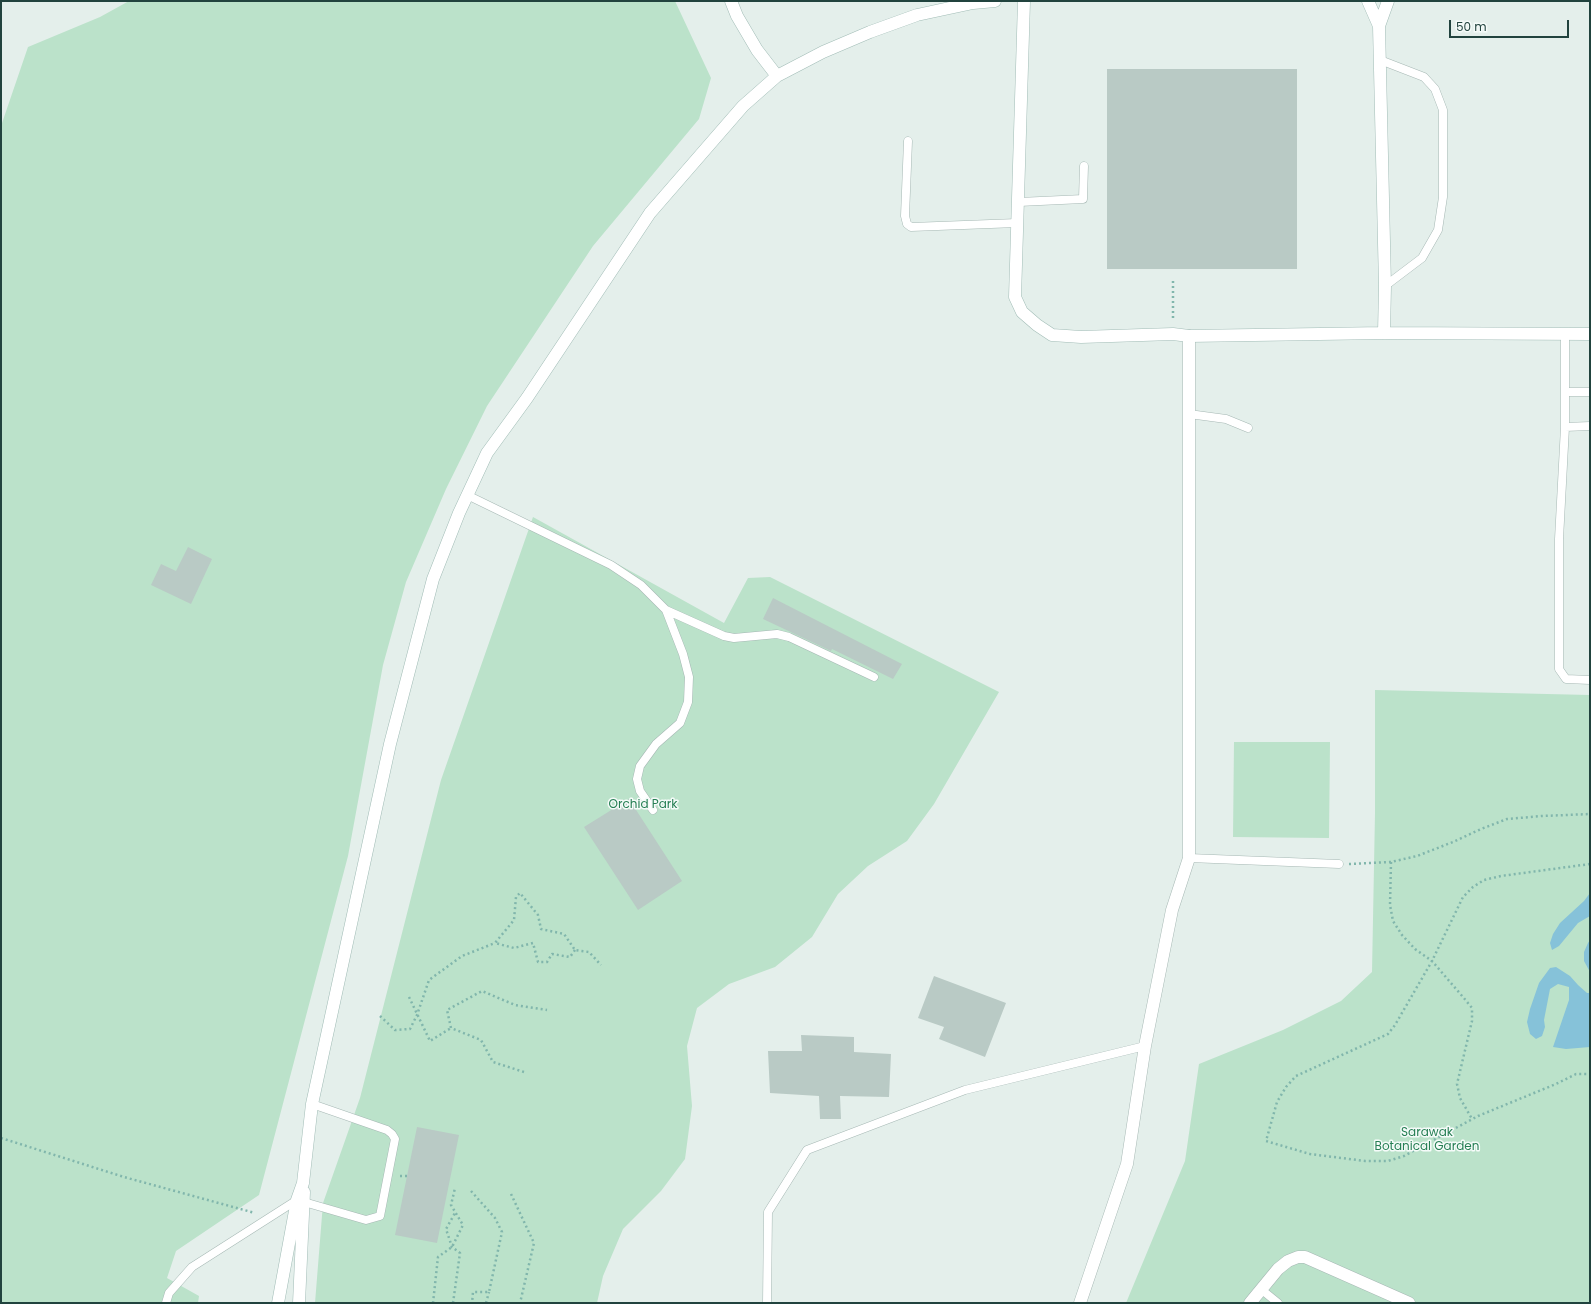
<!DOCTYPE html>
<html>
<head>
<meta charset="utf-8">
<style>
  body { margin:0 }
  #map { position:relative; width:1591px; height:1304px; overflow:hidden; background:#e4efeb; font-family:Poppins,sans-serif }
  canvas { display:block }
  .frame { position:absolute; inset:0; border:2px solid #21433e; pointer-events:none }
  .scale { position:absolute; left:1449px; top:20px; width:120px; height:18px; box-sizing:border-box; border:2px solid #21433e; border-top:0; padding-left:5px; font-size:12px; line-height:14px; white-space:nowrap; color:#21433e; -webkit-text-stroke:3px #f5fbf9; paint-order:stroke }
</style>
</head>
<body>
<div id="map">
<canvas width="1591" height="1304"></canvas>
<div class="frame"></div>
<div class="scale">50 m</div>
</div>
<script>
const ctx = document.querySelector('canvas').getContext('2d');
ctx.lineJoin = 'round';
function fillPath(path, color) {
  ctx.fillStyle = color;
  ctx.fill(path, 'evenodd');
}
function toPath(rows) {
  const path = new Path2D();
  for (const r of rows) {
    path.moveTo(r[0], r[1]);
    for (let i = 2; i < r.length; i += 2) path.lineTo(r[i], r[i + 1]);
  }
  return path;
}
function strokePath(path, color, width, dash) {
  ctx.strokeStyle = color;
  ctx.lineWidth = width;
  ctx.lineCap = dash ? 'butt' : 'round';
  ctx.setLineDash(dash || []);
  ctx.stroke(path);
}
function write(font, color, halo, rows, align = 'center') {
  ctx.font = font + ' Poppins,sans-serif';
  ctx.lineWidth = 3;
  ctx.setLineDash([]);
  ctx.textBaseline = 'middle';
  ctx.strokeStyle = halo;
  ctx.fillStyle = color;
  for (const [text, x, y, turn = 0] of rows) {
    ctx.save();
    ctx.translate(x, y);
    ctx.rotate((+turn || 0) * Math.PI / 180);
    ctx.textAlign = isNaN(turn) ? turn : align;
    if (halo) ctx.strokeText(text, 0, 0);
    ctx.fillText(text, 0, 0);
    ctx.restore();
  }
}
fillPath(toPath([
  [129,1,675,1,711,78,699,119,593,246,487,406,446,489,406,582,383,665,348,856,259,1195,176,1251,167,1278,199,1296,198,1303,1,1303,1,126,28,47,100,17],
  [533,517,724,623,748,578,770,577,999,692,934,804,907,841,868,866,838,894,812,937,775,967,729,984,697,1008,687,1046,692,1106,685,1159,661,1191,623,1229,603,1276,597,1303,315,1303,323,1203,360,1098,441,780],
  [1375,690,1590,695,1590,1303,1126,1303,1185,1161,1199,1064,1283,1030,1341,1001,1372,972,1375,813],
  [1234,742,1330,742,1329,838,1233,837]
]), '#bbe2ca');
fillPath(toPath([
  [1590,893,1590,916,1578,923,1559,946,1552,950,1550,943,1553,934,1560,923,1584,901],
  [1590,940,1590,972,1584,961,1584,952,1588,943],
  [1556,967,1570,976,1578,985,1587,993,1590,993,1590,1047,1566,1049,1553,1047,1569,1000,1569,987,1558,984,1550,989,1544,1020,1545,1027,1542,1036,1536,1039,1530,1034,1527,1022,1530,1009,1539,983,1550,968]
]), '#86c2d9');
fillPath(toPath([
  [1107,69,1297,69,1297,269,1107,269],
  [188,547,212,559,191,604,151,585,161,564,176,571],
  [773,598,902,664,893,679,832,649,831,651,763,619],
  [629,799,682,881,638,910,584,827],
  [934,976,1006,1003,985,1057,939,1039,944,1027,918,1018],
  [801,1035,854,1037,854,1052,891,1054,889,1097,840,1096,841,1119,820,1119,819,1096,770,1093,768,1051,802,1051],
  [417,1127,459,1135,437,1243,395,1235]
]), '#b9cac5');
const lane = toPath([
  [1380,60,1424,77,1435,89,1443,110,1443,197,1438,230,1422,258,1385,286],
  [908,141,905,216,907,224,911,227,1017,223],
  [1019,202,1083,199,1084,166],
  [1565,334,1565,427,1559,539,1559,669,1566,679,1590,680],
  [1565,392,1590,392],
  [1189,414,1226,419,1248,428],
  [1565,427,1590,426],
  [467,495,611,565,641,585,666,610,683,654,689,677,688,702,680,723,656,744,640,766,637,779,640,791,653,810],
  [666,610,724,636,734,638,777,634,789,637,874,677],
  [1189,858,1339,864],
  [1262,1290,1278,1303],
  [166,1303,169,1293,192,1267,297,1200,366,1220,380,1216,395,1139,392,1134,387,1130,312,1104],
  [767,1303,768,1212,807,1150,965,1090,1145,1046]
]);
const street = toPath([
  [1080,1303,1127,1164,1145,1046,1172,910,1189,858,1189,336],
  [1250,1303,1278,1269,1288,1261,1298,1257,1305,1257,1409,1303]
]);
const secondary = toPath([
  [731,1,737,16,757,50,777,76],
  [1024,1,1015,297,1022,312,1037,325,1052,335,1081,337,1173,334,1189,336,1384,333,1590,334],
  [1368,1,1379,26],
  [1384,333,1385,286,1379,26,1388,1],
  [278,1303,297,1200,303,1183,312,1104,390,744,433,579,459,513,487,453,527,398,650,213,743,106,777,76,823,52,870,32,917,15,973,3,995,1],
  [299,1303,304,1192]
]);
strokePath(lane, '#a6b8b4', 9);
strokePath(street, '#a6b8b4', 13);
strokePath(secondary, '#a1bcb6', 13);
strokePath(toPath([
  [1173,281,1173,321],
  [1391,862,1390,905,1393,921,1402,935,1415,949,1432,961,1463,997,1472,1008,1472,1021,1457,1084,1460,1098,1472,1119],
  [1349,864,1391,862,1417,856,1453,842,1481,829,1507,819,1542,816,1590,814],
  [1590,864,1501,876,1484,880,1473,887,1463,897,1432,961,1395,1025,1388,1034,1296,1076,1286,1087,1277,1102,1266,1141,1310,1154,1365,1161,1388,1161,1404,1156,1478,1116,1556,1084,1576,1074,1590,1074],
  [575,950,570,957,552,954,547,962,538,962,533,943,514,948,495,943,514,920,516,897,520,893,538,915,541,929,564,934,575,950,589,952,601,965],
  [409,997,430,1041,451,1028],
  [380,1016,395,1030,410,1029,417,1015,429,980,462,956,495,943],
  [524,1072,493,1062,481,1040,451,1028,447,1010,482,991,515,1005,547,1010],
  [1,1138,124,1177,255,1213],
  [400,1176,407,1176],
  [471,1191,495,1218,502,1232,489,1292,473,1292,472,1303],
  [511,1194,534,1243,520,1303],
  [433,1303,438,1257,452,1247,463,1225,451,1205,455,1188],
  [453,1303,460,1253,452,1247,446,1229,455,1213],
  [486,1303,489,1292]
]), '#81b6ac', 2.5, [2, 3]);
strokePath(lane, '#fff', 8);
strokePath(street, '#fff', 12);
strokePath(secondary, '#fff', 12);
write('12px', '#267f54', '#f5fbf9', [
  ["Orchid Park",643,805],
  ["Sarawak",1427,1133],
  ["Botanical Garden",1427,1147]
]);
</script>
</body>
</html>
